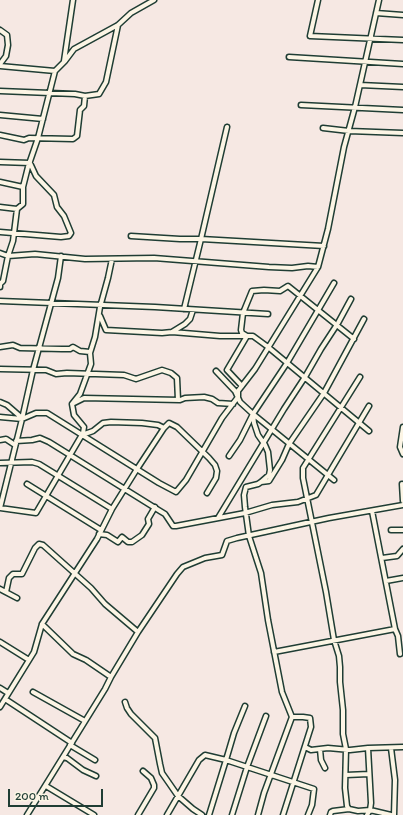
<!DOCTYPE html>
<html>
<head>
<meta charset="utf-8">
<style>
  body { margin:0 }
  #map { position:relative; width:403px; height:815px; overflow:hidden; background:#f6e8e3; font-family:Itim,sans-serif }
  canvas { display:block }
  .scale { position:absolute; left:8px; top:789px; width:95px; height:18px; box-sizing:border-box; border:2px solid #1f3d34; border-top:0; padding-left:5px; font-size:12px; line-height:14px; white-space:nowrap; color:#1f3d34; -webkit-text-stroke:3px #fcf5e5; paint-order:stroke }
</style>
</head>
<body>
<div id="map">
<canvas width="403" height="815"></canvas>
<div class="scale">200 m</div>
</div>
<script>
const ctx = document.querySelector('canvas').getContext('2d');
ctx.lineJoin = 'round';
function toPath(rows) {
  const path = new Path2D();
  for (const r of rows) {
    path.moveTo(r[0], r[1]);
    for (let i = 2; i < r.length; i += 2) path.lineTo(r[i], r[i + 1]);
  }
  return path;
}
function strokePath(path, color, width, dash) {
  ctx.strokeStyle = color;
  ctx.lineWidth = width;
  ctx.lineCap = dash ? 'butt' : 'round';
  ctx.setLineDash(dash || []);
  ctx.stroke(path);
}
const minor = toPath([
  [318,0,310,36,403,40],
  [376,13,403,15],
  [0,30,7,35,8,45,6,56,0,64],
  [289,57,403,64],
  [64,61,73,0],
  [0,66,55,71,65,61,74,49,118,25,131,13,154,0],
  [360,85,403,87],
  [0,91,75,94,85,96,99,94,106,82,118,25],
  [301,105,403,110],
  [0,115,43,119],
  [227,127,201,239,324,246],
  [323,128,349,131,403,133],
  [0,135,24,140,29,138,73,139,77,136,80,110,84,106,85,96],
  [0,162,30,163,36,176,54,195,57,207,64,216,71,233,69,236,61,237,0,232],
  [0,182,23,187],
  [0,207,17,209],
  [131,236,180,239,201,239,184,309],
  [0,253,8,256,35,254,85,259,154,258,269,267,292,268,308,266,318,267],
  [0,287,0,284,3,281,8,256,13,241,17,209,23,204,23,187,28,167,38,138,55,71],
  [0,301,155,307,268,314],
  [100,316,106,330,162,333,172,332,185,324,190,319,193,310],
  [172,332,220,336,247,336,242,333,241,330,243,313,252,291,264,290,280,291,288,286,354,339],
  [0,347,13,345,20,348,62,349,70,349,73,347,80,351,90,352],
  [0,369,46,370,56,374,67,373,124,375,136,379,162,370,171,373,177,378,178,400],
  [216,371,235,391,240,402,253,414,254,423,258,435,265,445,268,452,270,470,269,475,261,482,258,484,246,487,244,495,245,507,249,536,261,573,268,620,282,692,292,717,264,793,258,815],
  [360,377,303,468,303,478,326,592,334,640,339,656,340,667,340,682,343,710,343,734,346,749,345,788,347,806,349,809,358,811,370,810,371,803,368,748],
  [242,386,227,370,247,336,253,336,268,347,369,431],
  [0,402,7,405,22,418],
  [74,403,84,398,180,400,185,398,204,397,212,399,218,403,233,404],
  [253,414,334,480],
  [0,417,22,419,36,413,47,413,159,483,176,492,186,480,222,418,238,397,238,391,255,369,318,267,328,229,344,147,355,107,379,0],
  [403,427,400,447,403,454],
  [82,435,93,431,103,423,111,422,142,423,158,425,164,428],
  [0,440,6,439,15,445],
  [16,441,32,440,40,438,49,442,160,511,165,514,173,526,176,526,245,513,272,505,298,502,316,495,369,406],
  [229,456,240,440,253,414,287,363,334,283],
  [0,463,32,462,39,464,112,509],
  [261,482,269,481,282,460,289,444,324,393,364,319],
  [27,484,101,530],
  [402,484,403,501],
  [0,508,36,513,83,433,84,427,74,415,72,404,80,394,91,364,90,353,95,337,100,307,108,278,112,259],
  [0,508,22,419,33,370,58,278,61,256],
  [372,511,395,629],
  [218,518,284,409,305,377,321,349,338,323,351,299],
  [391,530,403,530],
  [99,534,107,535,118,542,122,537,128,542,132,542,142,535,149,524,148,519,155,507],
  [382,558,397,556,403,549],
  [386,581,403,578],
  [0,589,17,598],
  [6,592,9,578,13,574,22,574,35,548,39,544,43,545,91,588,105,604,138,632],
  [42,624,73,654,86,660,111,677],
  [0,642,29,660],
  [274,652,395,629,398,636,400,654],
  [0,688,8,693],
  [33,692,85,721],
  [5,699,72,743],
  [125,702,127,708,131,714,155,738,160,764,162,773,169,783,178,796,193,809,202,815],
  [245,706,234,733,226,760,314,789,312,805,308,815],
  [0,707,34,652,42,624,97,539,112,509,137,469,164,428,169,423,177,427,209,458,215,465,217,471,216,478,207,493],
  [70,745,95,760],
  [305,747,311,750,328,748,350,750,368,748,403,747],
  [391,748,395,780,394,815],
  [320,749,321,760,325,768],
  [63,757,67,758,83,770,96,776],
  [346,775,369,774],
  [46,786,94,815],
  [27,815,105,689,111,677,138,632,177,574,183,567,205,558,222,555,227,541,237,538,329,518,403,505],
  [138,815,154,788,154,785,151,778,143,771],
  [167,815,199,760,205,755,226,760,209,815],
  [232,815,247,767,266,716],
  [283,815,311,727,310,718,303,717,292,717],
  [330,815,331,812,333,811,349,809],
  [367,815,370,810,391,815]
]);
strokePath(minor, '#1f3d34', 7);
strokePath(minor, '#fcf5e5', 4);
</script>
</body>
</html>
